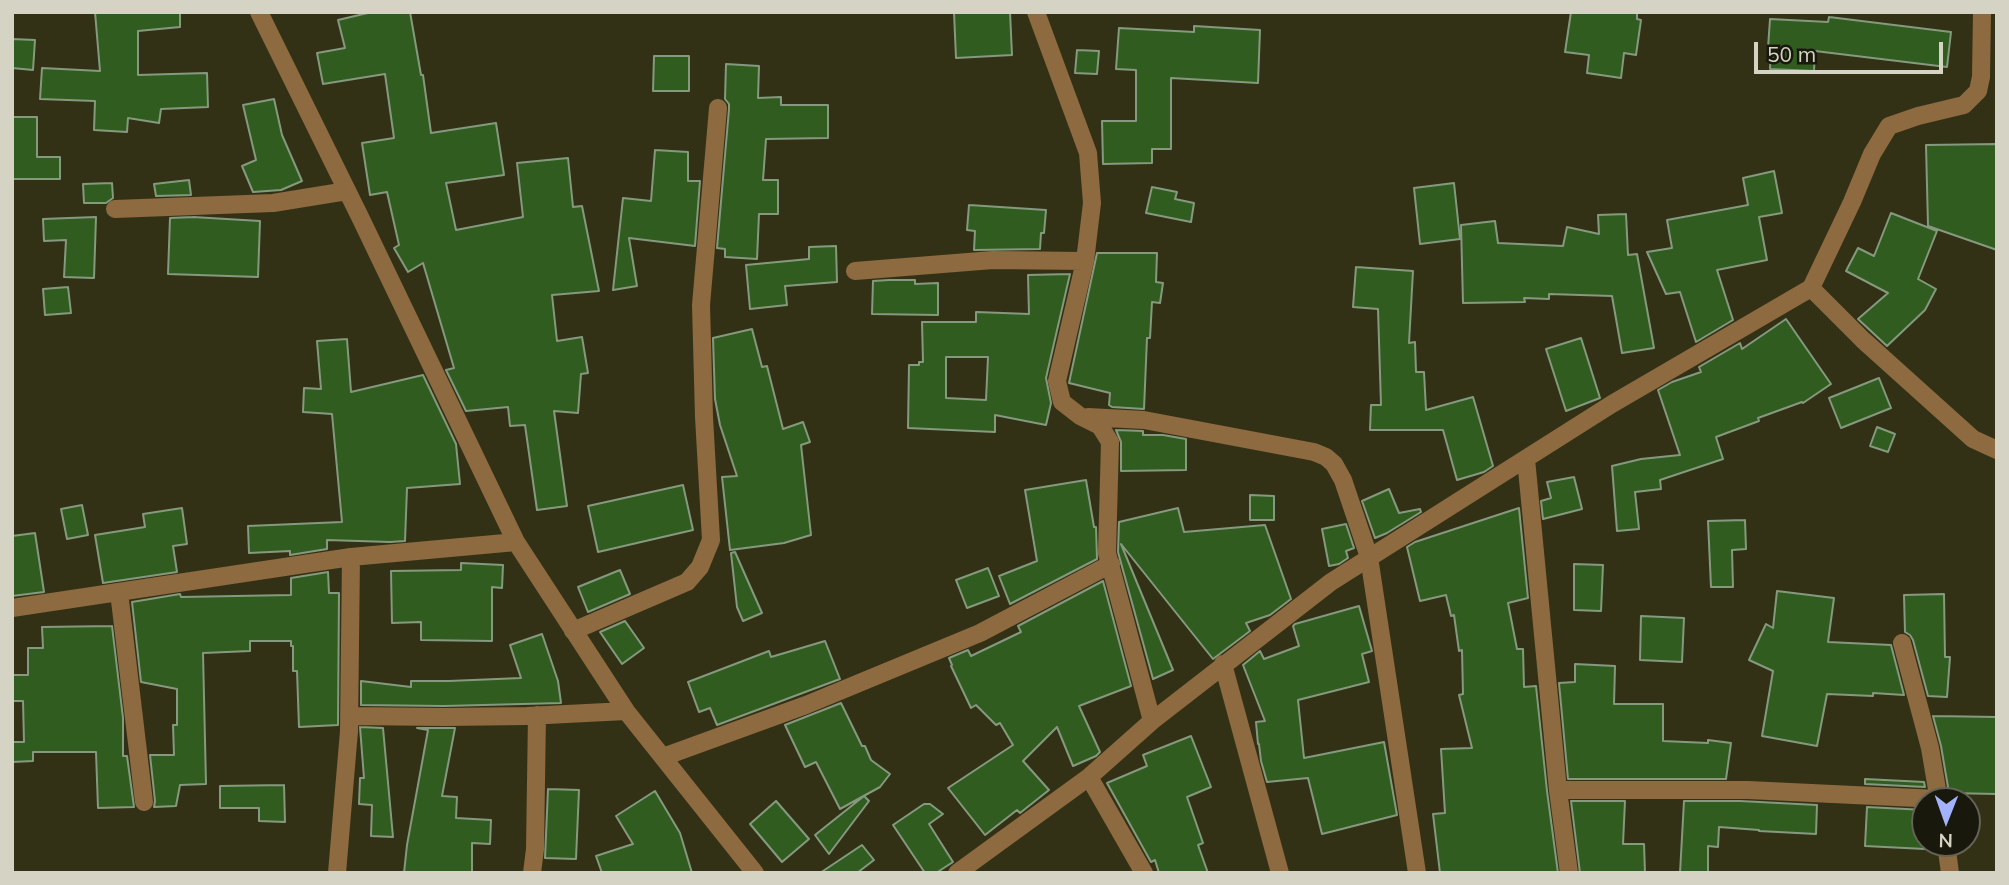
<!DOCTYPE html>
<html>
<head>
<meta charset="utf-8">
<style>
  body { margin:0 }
  #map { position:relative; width:2009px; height:885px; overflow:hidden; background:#333115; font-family:Mulish,sans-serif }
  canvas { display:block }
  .frame { position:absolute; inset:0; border:14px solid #d5d4c4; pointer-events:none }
  .north { position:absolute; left:1911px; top:787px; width:70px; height:70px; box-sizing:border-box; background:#19180c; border:2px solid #646356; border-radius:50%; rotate:181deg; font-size:19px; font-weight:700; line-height:28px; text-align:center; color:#d5d4c4 }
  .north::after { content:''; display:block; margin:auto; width:24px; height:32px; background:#a2b2fd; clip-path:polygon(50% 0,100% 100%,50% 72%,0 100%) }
  .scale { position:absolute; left:1754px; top:42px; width:189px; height:32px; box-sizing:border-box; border:4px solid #d5d4c4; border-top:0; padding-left:9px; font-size:21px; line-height:24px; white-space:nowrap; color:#d5d4c4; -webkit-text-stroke:5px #19180c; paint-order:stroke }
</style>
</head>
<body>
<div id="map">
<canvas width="2009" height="885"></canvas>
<div class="frame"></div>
<div class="north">N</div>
<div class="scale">50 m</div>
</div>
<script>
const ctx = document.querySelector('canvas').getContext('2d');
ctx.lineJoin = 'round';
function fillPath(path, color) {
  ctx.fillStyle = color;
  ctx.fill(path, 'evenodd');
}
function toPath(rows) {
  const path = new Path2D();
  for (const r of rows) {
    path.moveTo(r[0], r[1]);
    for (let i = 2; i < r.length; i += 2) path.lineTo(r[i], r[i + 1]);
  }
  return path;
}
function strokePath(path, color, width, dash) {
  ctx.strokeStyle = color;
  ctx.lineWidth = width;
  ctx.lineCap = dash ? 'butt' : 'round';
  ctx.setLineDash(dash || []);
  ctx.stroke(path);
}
const building = toPath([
  [95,12,180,12,180,27,138,31,138,75,207,73,208,107,161,109,159,123,128,118,127,132,94,130,95,101,40,99,42,68,100,71,95,12],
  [372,12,410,12,421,75,423,75,431,133,496,123,504,175,446,183,456,230,523,217,517,163,568,158,573,207,582,206,599,291,552,295,557,341,582,337,588,373,581,374,578,413,554,411,567,506,537,510,525,425,510,426,508,407,466,411,446,370,454,368,423,263,408,272,394,248,399,245,387,192,370,195,362,143,394,138,385,74,323,84,317,53,345,48,338,20,372,12],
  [954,12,1010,12,1012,55,956,58,954,12],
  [1571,12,1637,12,1637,19,1641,20,1636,55,1624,53,1621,78,1587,73,1589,55,1565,52,1571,12],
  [1829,17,1951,32,1947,67,1815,51,1814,71,1770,69,1771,48,1768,48,1770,19,1828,22,1829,17],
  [1194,26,1260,30,1258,83,1171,78,1171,149,1152,149,1152,163,1103,164,1102,121,1136,121,1136,70,1116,69,1119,28,1194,32,1194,26],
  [12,39,35,40,33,70,12,68,12,39],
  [1077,50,1099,51,1097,74,1075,73,1077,50],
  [654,56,689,56,689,91,653,91,654,56],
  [726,64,759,66,758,98,781,97,781,105,828,105,828,138,766,139,763,180,778,180,778,214,759,214,757,259,725,257,725,249,717,248,729,109,729,104,725,99,726,64],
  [274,99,282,135,302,181,281,190,253,192,242,166,256,160,243,105,274,99],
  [12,117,37,117,37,157,60,157,60,179,12,179,12,117],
  [1997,144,1997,250,1928,226,1926,145,1997,144],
  [655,150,688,152,688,181,700,181,695,246,629,238,637,286,613,290,623,198,651,201,655,150],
  [1774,171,1782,213,1759,217,1767,260,1717,270,1733,320,1696,342,1680,292,1666,294,1647,252,1672,248,1667,220,1748,205,1743,178,1774,171],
  [189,180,191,195,156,196,154,184,189,180],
  [112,183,113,198,106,203,84,203,83,184,112,183],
  [1454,183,1460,239,1420,244,1414,188,1454,183],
  [1152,187,1177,192,1175,199,1194,203,1191,222,1146,213,1152,187],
  [969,205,1046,210,1044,233,1041,233,1040,249,974,250,975,231,967,230,969,205],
  [1891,213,1937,231,1918,279,1936,289,1925,310,1887,346,1858,319,1888,293,1846,271,1858,248,1874,256,1891,213],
  [1626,214,1628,255,1637,254,1654,348,1622,353,1612,296,1549,294,1549,299,1524,298,1525,302,1463,303,1461,225,1495,221,1498,243,1563,246,1567,227,1599,234,1598,215,1626,214],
  [96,217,94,278,64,277,66,240,44,241,43,219,96,217],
  [193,217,260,221,258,277,168,274,170,218,193,217],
  [836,246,837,282,785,286,787,305,750,309,746,265,809,259,809,247,836,246],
  [1097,253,1157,253,1156,282,1163,283,1160,303,1152,302,1150,338,1147,338,1144,409,1112,407,1109,405,1110,393,1069,383,1097,253],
  [1356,267,1413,271,1409,343,1415,342,1416,372,1424,372,1426,410,1473,397,1493,466,1484,472,1457,480,1443,430,1370,430,1371,405,1381,405,1378,309,1353,307,1356,267],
  [1070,274,1046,378,1051,403,1046,425,995,415,995,432,908,428,909,365,919,365,919,362,923,362,922,322,976,322,976,312,1029,314,1028,275,1070,274],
  [946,357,988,357,986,400,946,398,946,357],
  [889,280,915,280,915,284,938,283,938,315,872,314,873,281,889,280],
  [68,287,71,313,45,315,43,289,68,287],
  [1786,319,1831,384,1803,403,1802,402,1758,418,1759,421,1716,437,1723,459,1660,480,1661,489,1635,492,1639,529,1617,531,1612,466,1641,459,1680,455,1658,390,1672,382,1701,372,1699,367,1740,343,1742,349,1786,319],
  [752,329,762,367,767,366,783,429,803,422,810,442,801,445,811,535,784,543,730,550,722,477,737,476,720,425,715,399,713,338,752,329],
  [1581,338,1600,398,1566,411,1546,349,1581,338],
  [347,339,351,392,423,375,456,444,460,484,407,488,405,541,390,542,327,540,327,549,290,555,290,551,249,553,248,526,342,522,332,414,303,412,304,388,321,389,317,341,347,339],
  [1879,378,1891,408,1841,428,1829,398,1879,378],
  [1877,427,1895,434,1888,452,1870,446,1877,427],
  [1116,430,1143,431,1143,435,1163,435,1186,439,1186,470,1121,471,1121,442,1116,430],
  [1574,477,1582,509,1543,519,1541,501,1551,498,1547,482,1574,477],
  [1086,480,1094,527,1096,527,1097,559,1010,604,999,576,1037,561,1025,490,1086,480],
  [683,485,693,530,598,552,588,506,683,485],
  [1389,489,1399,513,1420,509,1421,512,1387,533,1375,538,1362,501,1389,489],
  [1250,495,1274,496,1274,520,1250,520,1250,495],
  [82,505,88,535,67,539,61,509,82,505],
  [182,508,187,544,173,546,177,572,103,583,95,535,145,527,143,514,182,508],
  [1178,508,1184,532,1265,525,1291,599,1270,615,1246,623,1250,631,1213,659,1121,544,1173,670,1153,679,1118,552,1119,522,1178,508],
  [1519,508,1528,598,1508,603,1517,649,1523,649,1524,687,1536,686,1547,791,1558,873,1440,873,1433,814,1445,813,1441,749,1472,748,1459,695,1463,694,1462,650,1459,651,1454,615,1451,616,1446,595,1420,601,1407,547,1415,542,1519,508],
  [1745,520,1746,549,1732,550,1733,587,1711,587,1708,521,1745,520],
  [1346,524,1354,548,1346,551,1348,558,1339,564,1329,566,1322,529,1346,524],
  [35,533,44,592,12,596,12,536,35,533],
  [735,552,762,613,743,621,737,607,731,553,735,552],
  [461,563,503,565,502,588,492,587,492,641,421,640,421,622,392,623,391,571,461,570,461,563],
  [1574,564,1603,565,1601,611,1574,610,1574,564],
  [988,568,999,596,967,608,956,580,988,568],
  [620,570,630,594,588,612,578,587,620,570],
  [328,572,329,593,339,593,338,725,299,727,297,671,293,671,293,646,291,646,291,641,250,641,250,651,203,653,206,784,180,785,176,806,154,807,155,801,150,755,174,755,173,725,177,725,177,689,141,682,132,602,180,594,181,597,291,595,291,578,328,572],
  [1103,581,1131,686,1079,706,1100,752,1096,756,1073,766,1057,727,1023,761,1049,790,1020,813,1017,810,985,835,948,788,1013,745,1000,723,996,725,976,705,971,708,951,666,952,665,949,658,968,650,971,656,1021,632,1018,626,1103,581],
  [1777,591,1834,598,1828,642,1891,645,1904,695,1873,693,1873,696,1827,694,1817,746,1762,736,1773,671,1749,660,1766,624,1773,628,1777,591],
  [1944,594,1945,657,1950,657,1947,697,1928,696,1913,640,1910,635,1905,632,1904,595,1944,594],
  [1359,606,1372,651,1362,654,1369,682,1298,700,1304,758,1384,742,1397,815,1322,834,1308,778,1267,782,1261,761,1259,744,1258,744,1256,722,1265,721,1243,665,1260,651,1264,659,1299,646,1293,626,1295,624,1359,606],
  [1641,616,1684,618,1682,662,1640,660,1641,616],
  [625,621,644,648,622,664,600,632,625,621],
  [112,626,123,718,123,756,127,756,134,807,98,808,96,752,33,752,33,761,12,762,12,742,24,742,23,701,12,701,12,675,28,675,28,648,43,648,42,627,112,626],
  [542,634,558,681,561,703,444,706,361,705,361,681,411,687,411,681,449,681,521,678,510,645,542,634],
  [825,641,840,679,717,725,710,708,699,712,688,682,769,651,771,657,825,641],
  [1575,664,1615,666,1614,704,1663,704,1663,741,1708,743,1708,740,1731,743,1726,779,1568,779,1559,683,1575,682,1575,664],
  [841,703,862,746,865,746,871,760,890,774,880,787,840,809,816,762,805,767,785,725,841,703],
  [1933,716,1997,717,1997,794,1949,793,1941,746,1933,716],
  [360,727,383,728,393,837,371,836,372,805,359,804,360,778,364,778,360,727],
  [417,728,455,728,442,796,457,797,456,818,491,820,490,844,472,843,472,873,404,873,407,845,428,730,417,728],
  [1191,736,1211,787,1187,797,1203,843,1198,845,1208,873,1159,873,1155,860,1151,862,1107,783,1147,766,1143,755,1191,736],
  [1865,779,1924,782,1925,787,1865,784,1865,779],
  [284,785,285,822,259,821,259,808,220,808,220,786,284,785],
  [548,789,579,790,576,859,545,858,548,789],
  [655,791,680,833,692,873,602,873,596,856,633,844,616,816,655,791],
  [864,796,869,801,829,854,815,835,864,796],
  [776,801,809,839,782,862,750,824,776,801],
  [1571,801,1625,801,1623,844,1644,844,1645,873,1580,873,1571,801],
  [1684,801,1740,801,1817,805,1816,834,1759,831,1759,830,1719,827,1718,847,1708,846,1708,873,1680,873,1684,801],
  [924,804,930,804,943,814,929,824,953,862,936,873,925,873,893,825,924,804],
  [1867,807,1925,810,1925,849,1865,846,1867,807],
  [862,845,874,860,857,873,820,873,862,845]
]);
fillPath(building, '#305c20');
strokePath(building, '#85997f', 2);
strokePath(toPath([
  [259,12,361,219,516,542,626,711,755,873],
  [1036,12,1088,153,1092,203,1085,261,1057,381,1062,402,1080,416,1100,426,1110,442,1107,553,1152,721],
  [115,209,273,203,347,191],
  [855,271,993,260,1085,261],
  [1811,288,1852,202,1872,154,1889,126,1918,116,1964,105,1978,91,1981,77,1982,12],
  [1088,417,1144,420,1261,442,1314,452,1326,457,1334,464,1343,480,1369,557,1417,873],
  [1526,459,1558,790,1569,873],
  [119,592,144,802],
  [12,608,351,557,516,542],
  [573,631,687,582,700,567,711,540,704,417,701,305,718,108],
  [1902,643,1930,748,1939,801],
  [1223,664,1280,873],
  [349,716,444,717,527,716,626,711],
  [663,757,806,705,980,633,1111,564],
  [1089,777,1144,873],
  [1558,790,1748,790,1938,799],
  [1946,843,1950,873],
  [337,873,349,731,351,557],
  [532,873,535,849,537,715],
  [957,873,1089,777,1152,721,1331,582,1612,404,1811,288,1863,340,1973,439,1997,450]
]), '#8d6a40', 18);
</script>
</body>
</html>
